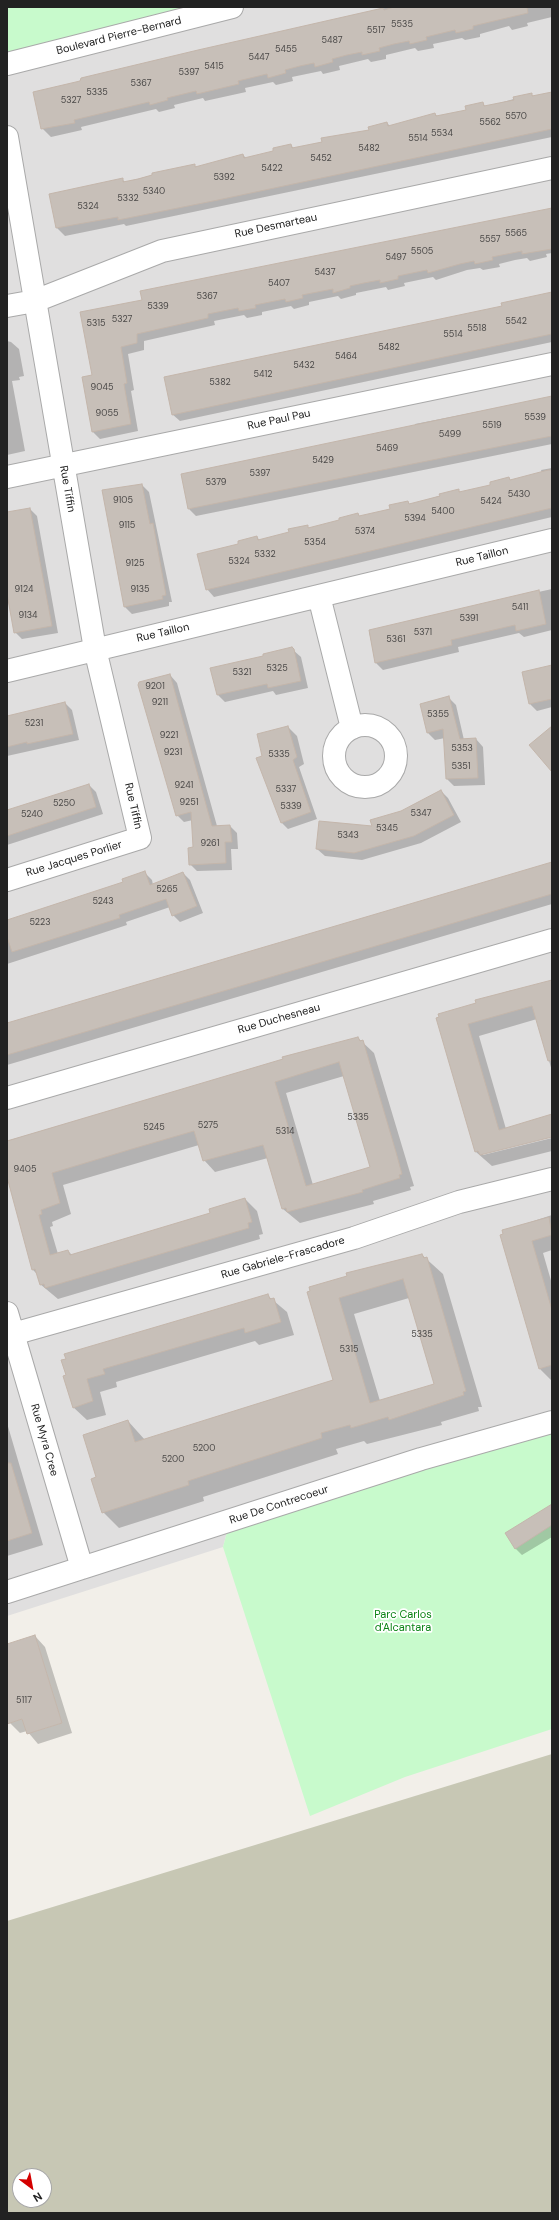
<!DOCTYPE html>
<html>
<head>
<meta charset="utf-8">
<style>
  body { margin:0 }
  #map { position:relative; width:559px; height:2220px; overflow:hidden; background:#f2efe9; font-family:"DM Sans",sans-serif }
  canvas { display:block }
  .frame { position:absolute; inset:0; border:8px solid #222; pointer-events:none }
  .north { position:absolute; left:12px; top:2168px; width:40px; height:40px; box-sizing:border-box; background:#fff; border:1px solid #a7a7a7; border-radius:50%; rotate:148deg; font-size:11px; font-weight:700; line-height:16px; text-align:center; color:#222 }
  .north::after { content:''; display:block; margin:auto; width:14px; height:18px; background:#d40000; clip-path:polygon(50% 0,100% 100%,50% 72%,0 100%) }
</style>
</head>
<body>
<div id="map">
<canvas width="559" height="2220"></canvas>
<div class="frame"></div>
<div class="north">N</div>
</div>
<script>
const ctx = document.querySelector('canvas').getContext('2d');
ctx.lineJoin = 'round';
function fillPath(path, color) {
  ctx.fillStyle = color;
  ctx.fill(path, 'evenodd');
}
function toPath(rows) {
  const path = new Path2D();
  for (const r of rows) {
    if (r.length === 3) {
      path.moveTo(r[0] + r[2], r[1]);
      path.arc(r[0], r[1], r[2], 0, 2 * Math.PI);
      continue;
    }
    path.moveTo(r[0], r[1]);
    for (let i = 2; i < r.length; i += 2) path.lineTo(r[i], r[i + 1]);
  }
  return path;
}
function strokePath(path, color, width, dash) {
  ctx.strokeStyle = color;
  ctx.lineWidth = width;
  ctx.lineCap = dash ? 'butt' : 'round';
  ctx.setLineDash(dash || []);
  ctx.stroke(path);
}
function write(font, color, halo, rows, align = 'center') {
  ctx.font = font + ' "DM Sans",sans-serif';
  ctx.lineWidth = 3.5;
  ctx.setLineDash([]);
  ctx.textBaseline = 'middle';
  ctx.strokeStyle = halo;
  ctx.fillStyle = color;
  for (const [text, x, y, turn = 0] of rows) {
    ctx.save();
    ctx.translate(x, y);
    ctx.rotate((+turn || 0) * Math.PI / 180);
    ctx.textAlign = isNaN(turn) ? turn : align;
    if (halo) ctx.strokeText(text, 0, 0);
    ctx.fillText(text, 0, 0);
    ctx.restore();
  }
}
fillPath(toPath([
  [232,7,552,7,552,1422,230,1521,223,1547,7,1616,7,64]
]), '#e0dfdf');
fillPath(toPath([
  [552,1754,552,2213,7,2213,7,1921],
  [20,2176,44,2176,44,2200,20,2200]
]), '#c7c7b4');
fillPath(toPath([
  [7,7,232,7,7,64],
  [552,1422,552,1729,405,1777,310,1816,223,1547,230,1521]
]), '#c8facc');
fillPath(toPath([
  [389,7,552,7,552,17,527,23,528,26,512,30,509,26,480,34,480,37,465,40,462,38,433,44,434,48,418,51,415,48,386,55,386,59,371,62,368,59,339,66,340,70,323,74,321,71,292,77,293,81,276,85,273,82,245,88,246,92,205,101,203,98,174,105,175,108,159,112,156,109,81,127,82,130,51,137,42,128,82,79],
  [552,93,552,137,126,226,124,224,65,236,57,228,122,179,125,182,194,165,197,168,243,155,246,158,275,152,291,145,294,149,370,130,387,123,390,126,435,114,438,117,467,111,483,104,486,107,531,94,534,97],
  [552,209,552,253,546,254,547,257,530,261,527,258,515,260,499,264,500,267,483,270,480,268,467,270,436,280,433,277,404,283,405,286,388,290,386,287,356,293,356,295,341,299,338,296,309,302,309,305,294,309,291,306,262,312,262,315,247,318,244,315,214,321,215,325,144,341,144,350,128,354,134,390,131,391,138,431,100,439,93,432,93,376,143,301],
  [552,293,552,342,180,421,172,414,503,306],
  [7,341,11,342,19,349,24,376,19,377,20,380,12,381,25,451,7,455],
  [552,397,552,444,196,516,189,509,415,426,415,424],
  [552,468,552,517,214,597,207,589,240,545,257,537,260,541,290,533,307,526,310,529,341,521,357,514,360,517,391,509,408,502,410,505,458,490,461,493,491,485,509,478,511,481,542,473,541,470],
  [142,485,149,492,172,602,169,602,169,606,132,614,125,607],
  [30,509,37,516,58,633,22,639,15,632,7,596,7,513],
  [552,589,552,630,524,637,519,633,458,647,459,652,383,670,376,663,369,632,443,613],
  [293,650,301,657,308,688,276,695,273,691,225,702,218,695],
  [552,666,552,707,537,711,530,704],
  [170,675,177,683,217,826,230,826,237,833,238,849,231,849,232,870,197,871,190,864,194,848,193,820,184,822,177,815],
  [449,698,456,705,464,740,476,739,483,747,485,785,454,786,447,779,445,738,435,740,428,733,421,705],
  [65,703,72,710,79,740,7,756,7,723],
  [288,727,297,736,304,764,299,767,317,819,288,829,281,822,263,757],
  [89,785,96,792,103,814,7,845,7,811],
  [441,791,448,798,461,822,421,843,362,860,325,856,317,849,373,827],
  [552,863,552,904,7,1065,7,1024],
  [144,872,152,880,153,885,183,873,190,880,203,913,180,922,173,915,170,907,126,922,127,925,7,964,7,921,124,883],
  [552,981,552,1071,537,1019,479,1036,506,1129,552,1115,552,1136,483,1153,483,1155,552,1138,552,1151,492,1166,476,1152,437,1019,477,1003,476,1001,512,990,514,992],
  [358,1038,374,1053,414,1186,410,1187,411,1190,373,1201,374,1204,300,1223,283,1209,268,1158,215,1172,204,1160,199,1145,63,1185,71,1214,52,1222,53,1226,50,1227,58,1254,68,1251,72,1255,211,1214,245,1199,257,1211,263,1234,259,1235,260,1239,58,1299,40,1284,37,1274,33,1270,7,1175,7,1141,284,1060,283,1057],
  [344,1076,371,1168,313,1185,286,1093],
  [552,1215,552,1250,543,1253,552,1284,551,1380,540,1369,503,1231],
  [422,1255,443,1274,482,1407,478,1407,479,1411,441,1422,442,1425,367,1444,364,1441,336,1449,338,1454,203,1497,204,1501,119,1528,103,1512,97,1477,128,1421,145,1440,334,1380,308,1293],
  [409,1298,435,1385,380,1401,354,1314],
  [268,1296,287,1312,294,1335,259,1345,255,1341,116,1382,117,1387,100,1392,106,1415,87,1420,73,1407,65,1377],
  [7,1423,43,1545,7,1556],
  [552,1505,552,1537,522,1555,515,1548],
  [35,1636,45,1647,72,1733,38,1744,27,1731,20,1733,10,1723,7,1714,7,1645]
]), '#0003');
const building = toPath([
  [394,7,527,7,528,13,473,26,473,29,456,33,455,30,426,37,427,40,410,44,409,41,394,44,379,48,380,51,362,55,362,52,347,55,332,59,333,62,315,67,314,63,300,66,285,70,286,73,268,78,267,74,238,81,239,84,197,94,196,91,167,98,168,100,150,105,149,102,74,120,75,123,41,129,33,92,80,81,81,78,198,50,383,8,384,10,394,7],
  [552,92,552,129,218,200,118,220,118,217,56,228,49,194,123,178,123,182,138,179,152,175,152,173,195,164,195,167,243,154,244,158,273,151,273,148,291,144,292,148,322,142,321,138,369,130,368,127,387,122,388,126,435,113,436,116,466,110,465,106,483,102,484,106,514,100,513,97,532,93,532,96,552,92],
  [552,208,552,249,522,254,522,251,492,257,493,260,475,264,474,261,460,264,428,273,427,270,398,276,398,279,380,283,380,280,364,283,350,286,350,288,333,293,333,289,302,295,303,298,286,302,285,299,255,305,256,308,239,311,238,308,208,314,208,318,137,334,137,343,121,347,127,383,124,384,131,424,92,432,82,377,92,375,80,312,142,300,140,291,552,208],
  [552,292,552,334,172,415,164,377,502,306,501,303,552,292],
  [552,396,552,436,188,509,181,474,552,396],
  [548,470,552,470,552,508,206,590,197,554,238,544,238,541,257,536,258,540,289,532,288,529,308,525,308,528,339,520,339,518,358,513,359,516,390,509,389,505,408,501,409,504,440,496,439,494,459,489,459,492,490,485,490,482,509,477,510,480,548,470],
  [142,484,150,524,153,523,166,595,162,596,163,599,124,607,102,490,142,484],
  [30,508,52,626,14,633,7,594,7,512,30,508],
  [539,590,546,624,516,631,515,625,451,640,452,645,375,663,369,630,539,590],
  [292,647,294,649,301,681,268,688,267,684,217,695,210,668,263,656,263,654,292,647],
  [552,665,552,699,529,704,522,672,552,665],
  [170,674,212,826,230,825,232,842,225,842,226,863,189,865,188,848,193,847,191,812,176,816,138,685,139,682,170,674],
  [449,696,460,739,476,738,478,778,446,779,443,729,427,733,420,704,449,696],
  [65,702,73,734,27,744,27,742,7,747,7,716,65,702],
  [288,726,297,757,293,760,311,812,281,823,256,758,262,756,257,734,288,726],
  [552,726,552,772,529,745,552,726],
  [89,784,96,807,7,836,7,810,89,784],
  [441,790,454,815,414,836,354,853,316,849,319,821,372,826,370,820,401,811,441,790],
  [552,862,552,894,7,1055,7,1023,552,862],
  [145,871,150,885,183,872,197,906,172,916,166,899,119,915,120,918,12,952,7,937,7,920,123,882,122,879,145,871],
  [552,980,552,1060,548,1061,532,1006,468,1024,499,1130,552,1114,552,1137,480,1155,478,1151,475,1152,436,1018,439,1017,438,1014,476,1003,475,1000,552,980],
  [358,1037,360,1041,363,1040,396,1152,402,1174,399,1175,400,1178,362,1190,363,1192,287,1212,286,1208,282,1209,263,1145,203,1161,194,1131,132,1149,52,1173,60,1203,41,1210,42,1214,39,1215,50,1255,68,1250,70,1255,210,1213,209,1209,245,1198,252,1222,248,1223,249,1228,45,1288,44,1284,40,1285,35,1269,32,1270,7,1177,7,1141,283,1059,282,1057,358,1037],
  [339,1062,370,1167,306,1186,275,1082,339,1062],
  [549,1217,552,1235,532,1241,552,1310,552,1365,539,1369,500,1235,503,1234,502,1230,549,1217],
  [422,1254,424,1258,427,1257,466,1391,463,1392,464,1395,389,1420,388,1417,351,1428,350,1425,321,1433,322,1438,188,1481,189,1485,102,1513,91,1479,96,1477,83,1435,128,1420,135,1442,333,1380,307,1292,310,1291,309,1287,347,1276,346,1273,422,1254],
  [403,1279,434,1384,370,1403,339,1298,403,1279],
  [268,1294,270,1299,274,1298,281,1322,245,1333,244,1328,103,1369,105,1374,87,1379,93,1401,73,1408,63,1376,66,1375,61,1360,66,1359,64,1354,268,1294],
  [7,1463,11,1463,32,1533,7,1541,7,1463],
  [552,1504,552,1525,515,1549,505,1533,552,1504],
  [35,1635,62,1723,27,1734,22,1719,7,1724,7,1644,35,1635]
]);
fillPath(building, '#c7bfb8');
strokePath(building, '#c4b6ab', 1);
const minor = toPath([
  [7,64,232,7],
  [7,137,95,649,140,838,7,880],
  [7,306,35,301,162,251,552,168],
  [7,477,552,364],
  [319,596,352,728],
  [7,671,552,540],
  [365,756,31],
  [7,1098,552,940],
  [7,1313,82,1568],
  [13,1334,354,1238,459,1202,552,1179],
  [7,1592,421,1459,552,1422]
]);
strokePath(minor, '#a9a9a9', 24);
strokePath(minor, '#fff', 22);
write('9px', '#4b4948', null, [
  ["5535",402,25],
  ["5517",376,31],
  ["5487",332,41],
  ["5455",286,50],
  ["5447",259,58],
  ["5415",214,67],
  ["5397",189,73],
  ["5367",141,84],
  ["5335",97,93],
  ["5327",71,101],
  ["5570",516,117],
  ["5562",490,123],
  ["5534",442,134],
  ["5514",418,139],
  ["5482",369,149],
  ["5452",321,159],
  ["5422",272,169],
  ["5392",224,178],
  ["5340",154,192],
  ["5332",128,199],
  ["5324",88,207],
  ["5565",516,234],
  ["5557",490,240],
  ["5505",422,252],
  ["5497",396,258],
  ["5437",325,273],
  ["5407",279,284],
  ["5367",207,297],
  ["5339",158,307],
  ["5327",122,320],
  ["5542",516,322],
  ["5315",96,324],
  ["5518",477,329],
  ["5514",453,335],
  ["5482",389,348],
  ["5464",346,357],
  ["5432",304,366],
  ["5412",263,375],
  ["5382",220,383],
  ["9045",102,388],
  ["9055",107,414],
  ["5539",535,418],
  ["5519",492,426],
  ["5499",450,435],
  ["5469",387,449],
  ["5429",323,461],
  ["5397",260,474],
  ["5379",216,483],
  ["5430",519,495],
  ["9105",123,501],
  ["5424",491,502],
  ["5400",443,512],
  ["5394",415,519],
  ["9115",127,526],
  ["5374",365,532],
  ["5354",315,543],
  ["5332",265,555],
  ["5324",239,562],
  ["9125",135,564],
  ["9124",24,590],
  ["9135",140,590],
  ["5411",520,608],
  ["9134",28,616],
  ["5391",469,619],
  ["5371",423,633],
  ["5361",396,640],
  ["5325",277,669],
  ["5321",242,673],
  ["9201",155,687],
  ["9211",160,703],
  ["5355",438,715],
  ["5231",34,724],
  ["9221",169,736],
  ["5353",462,749],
  ["9231",173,753],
  ["5335",279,755],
  ["5351",461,767],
  ["9241",184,786],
  ["5337",286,790],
  ["9251",189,803],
  ["5250",64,804],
  ["5339",291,807],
  ["5347",421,814],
  ["5240",32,815],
  ["5345",387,829],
  ["5343",348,836],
  ["9261",210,844],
  ["5265",167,890],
  ["5243",103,902],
  ["5223",40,923],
  ["5335",358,1118],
  ["5275",208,1126],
  ["5245",154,1128],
  ["5314",285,1132],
  ["9405",25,1170],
  ["5335",422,1335],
  ["5315",349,1350],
  ["5200",204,1449],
  ["5200",173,1460],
  ["5117",24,1701]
]);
write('11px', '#222', '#fff', [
  ["Boulevard Pierre-Bernard",119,36,-14],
  ["Rue Desmarteau",276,226,-12],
  ["Rue Paul Pau",279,420,-12],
  ["Rue Tiffin",67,489,80],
  ["Rue Taillon",482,557,-14],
  ["Rue Taillon",163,633,-13],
  ["Rue Tiffin",133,806,77],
  ["Rue Jacques Porlier",74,859,-17],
  ["Rue Duchesneau",279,1019,-16],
  ["Rue Gabriele-Frascadore",283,1258,-16],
  ["Rue Myra Cree",44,1440,74],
  ["Rue De Contrecoeur",279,1505,-18]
]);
write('11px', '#0c8416', '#fff', [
  ["Parc Carlos",403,1615],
  ["d'Alcantara",403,1628]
]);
</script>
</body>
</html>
